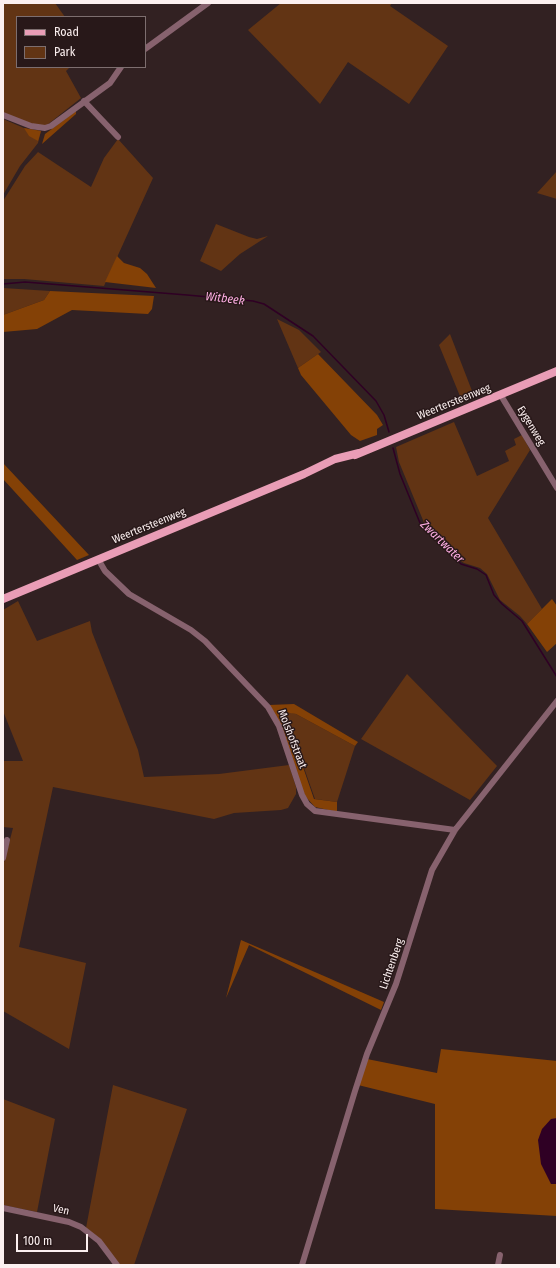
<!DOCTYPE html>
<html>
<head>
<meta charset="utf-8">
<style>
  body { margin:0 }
  #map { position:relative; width:560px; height:1268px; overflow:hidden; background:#322122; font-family:"Fira Sans Condensed",sans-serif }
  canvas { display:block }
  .frame { position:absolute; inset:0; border:4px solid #fcf0f0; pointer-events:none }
  .legend { position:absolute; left:16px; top:16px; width:130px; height:52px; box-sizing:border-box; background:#281819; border:1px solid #7d6e6f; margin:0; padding:5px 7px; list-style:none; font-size:12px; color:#fcf0f0 }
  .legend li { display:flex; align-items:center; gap:8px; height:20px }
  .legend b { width:20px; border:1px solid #7d6e6f }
  .scale { position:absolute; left:16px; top:1234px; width:72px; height:18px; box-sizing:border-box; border:2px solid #fcf0f0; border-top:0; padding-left:5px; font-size:12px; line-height:14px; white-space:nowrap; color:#fcf0f0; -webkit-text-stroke:3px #281819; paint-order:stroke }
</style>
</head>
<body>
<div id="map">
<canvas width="560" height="1268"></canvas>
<div class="frame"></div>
<ul class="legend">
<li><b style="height:5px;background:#e99db6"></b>Road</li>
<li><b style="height:11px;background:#623414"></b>Park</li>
</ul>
<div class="scale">100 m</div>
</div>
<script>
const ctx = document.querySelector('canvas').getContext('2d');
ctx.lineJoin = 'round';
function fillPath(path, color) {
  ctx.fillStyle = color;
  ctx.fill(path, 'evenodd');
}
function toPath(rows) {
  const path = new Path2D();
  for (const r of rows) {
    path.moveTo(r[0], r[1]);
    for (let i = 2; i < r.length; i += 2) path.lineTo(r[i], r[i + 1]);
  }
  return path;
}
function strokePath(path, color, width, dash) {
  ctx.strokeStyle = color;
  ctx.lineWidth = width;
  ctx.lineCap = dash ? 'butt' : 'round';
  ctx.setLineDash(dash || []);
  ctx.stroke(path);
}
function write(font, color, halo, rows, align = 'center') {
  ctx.font = font + ' "Fira Sans Condensed",sans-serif';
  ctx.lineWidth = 3;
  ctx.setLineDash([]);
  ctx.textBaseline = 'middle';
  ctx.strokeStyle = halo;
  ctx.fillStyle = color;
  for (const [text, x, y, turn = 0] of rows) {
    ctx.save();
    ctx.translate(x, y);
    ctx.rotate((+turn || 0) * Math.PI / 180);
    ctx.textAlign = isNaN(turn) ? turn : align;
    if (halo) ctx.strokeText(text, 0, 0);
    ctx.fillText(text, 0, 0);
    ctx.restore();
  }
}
fillPath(toPath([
  [3,3,55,3,65,17,17,17,17,67,70,67,66,71,81,98,47,125,35,125,3,113],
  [281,3,392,3,390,6,448,46,409,104,348,62,320,104,248,30],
  [3,119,24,128,41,131,38,143,20,166,3,195],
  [118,139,153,178,104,286,24,279,3,279,3,201,25,166,38,152,91,187,104,158],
  [557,171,557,199,537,193],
  [216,224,249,237,257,239,268,236,240,254,221,271,200,261],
  [3,288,50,291,44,300,3,315],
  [277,319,299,330,321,352,298,368],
  [450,334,474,396,462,401,439,345],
  [454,422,477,476,509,461,505,451,516,445,514,439,522,435,530,450,488,518,542,609,527,624,520,616,500,600,487,574,480,568,464,563,455,557,439,537,425,525,399,462,396,447],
  [18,601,37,641,90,621,92,632,138,750,144,777,219,774,289,765,296,787,296,794,288,808,281,810,234,813,214,819,53,787,19,947,86,963,69,1049,3,1011,3,866,13,828,3,827,3,761,23,761,3,711,3,610],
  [407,674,497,766,470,800,361,739],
  [284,711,296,714,355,746,337,802,315,799],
  [113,1085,187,1109,134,1265,118,1265,99,1238,86,1228],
  [3,1099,55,1119,37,1212,3,1205]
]), '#623414');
fillPath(toPath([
  [76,111,76,114,42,144,45,134],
  [24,128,41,131,38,141,29,136],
  [117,256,124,263,140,268,147,274,156,288,105,282],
  [50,291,154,296,152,309,148,314,72,310,37,329,3,332,3,315,44,300],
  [318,354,377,415,383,425,377,429,377,435,360,441,351,435,301,375,298,368],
  [3,463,89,555,77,560,3,479],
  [552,599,557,606,557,643,547,652,527,624],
  [294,704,358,742,355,746,296,714,284,712,314,799,337,802,337,812,315,807,305,796,269,705],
  [241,940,384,1002,381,1010,249,945,226,998],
  [441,1049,557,1061,557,1216,435,1209,435,1104,358,1085,367,1059,437,1073]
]), '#844106');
fillPath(toPath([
  [557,1118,557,1184,551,1184,541,1164,538,1140,542,1129,551,1119]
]), '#2f0024');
strokePath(toPath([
  [3,284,25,282,187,295,253,301,264,304,313,336,376,401,384,415,389,432],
  [393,448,400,474,420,523,461,564,477,569,486,575,494,595,502,604,522,621,557,677]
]), '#2f0024', 1.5);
strokePath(toPath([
  [145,49,208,3],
  [84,101,118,137],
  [3,115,31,126,45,128,51,126,110,83,121,67],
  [500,394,557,488],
  [98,559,105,571,129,594,191,630,205,641,268,707,279,726,302,795,307,804,315,811,455,830],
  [3,858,7,840],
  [3,1208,69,1222,81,1227,99,1241,117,1265],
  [302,1265,355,1091,367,1054,396,984,432,870,455,830,557,701],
  [498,1265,500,1255]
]), '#87626e', 6);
strokePath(toPath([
  [355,455,557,371],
  [3,599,304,474,335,459,359,453]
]), '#e99db6', 8);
write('11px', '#fcf0f0', '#281819', [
  ["Weertersteenweg",454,402,-22],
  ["Eygenweg",531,426,59],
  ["Weertersteenweg",149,526,-22],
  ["Molshofstraat",292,739,69],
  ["Lichtenberg",392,964,-71],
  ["Ven",61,1210,13]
]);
write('italic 12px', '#feaee3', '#281819', [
  ["Witbeek",225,299,7],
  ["Zwartwater",442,542,44]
]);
</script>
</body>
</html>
